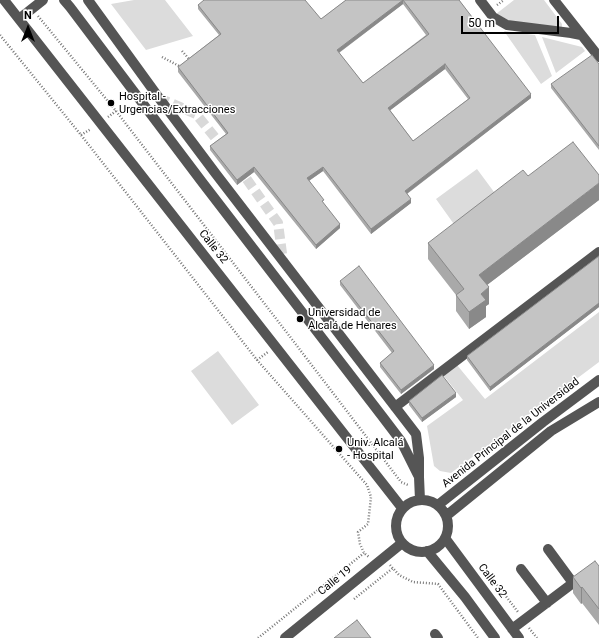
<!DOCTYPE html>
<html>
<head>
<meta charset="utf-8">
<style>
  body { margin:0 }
  #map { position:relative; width:599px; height:638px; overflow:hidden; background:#fff; font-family:Roboto,sans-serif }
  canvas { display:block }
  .north { position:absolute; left:8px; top:8px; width:40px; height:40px; -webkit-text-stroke:3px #fff; paint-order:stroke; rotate:0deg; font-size:11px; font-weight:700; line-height:16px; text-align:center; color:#000 }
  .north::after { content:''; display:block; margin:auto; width:14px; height:18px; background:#000; clip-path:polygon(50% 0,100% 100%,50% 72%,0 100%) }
  .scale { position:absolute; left:461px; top:16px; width:98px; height:18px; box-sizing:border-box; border:2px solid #000; border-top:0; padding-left:5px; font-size:12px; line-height:14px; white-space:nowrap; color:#000; -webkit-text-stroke:3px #fff; paint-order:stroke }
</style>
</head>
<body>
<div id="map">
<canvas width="599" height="638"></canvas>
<div class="north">N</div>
<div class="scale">50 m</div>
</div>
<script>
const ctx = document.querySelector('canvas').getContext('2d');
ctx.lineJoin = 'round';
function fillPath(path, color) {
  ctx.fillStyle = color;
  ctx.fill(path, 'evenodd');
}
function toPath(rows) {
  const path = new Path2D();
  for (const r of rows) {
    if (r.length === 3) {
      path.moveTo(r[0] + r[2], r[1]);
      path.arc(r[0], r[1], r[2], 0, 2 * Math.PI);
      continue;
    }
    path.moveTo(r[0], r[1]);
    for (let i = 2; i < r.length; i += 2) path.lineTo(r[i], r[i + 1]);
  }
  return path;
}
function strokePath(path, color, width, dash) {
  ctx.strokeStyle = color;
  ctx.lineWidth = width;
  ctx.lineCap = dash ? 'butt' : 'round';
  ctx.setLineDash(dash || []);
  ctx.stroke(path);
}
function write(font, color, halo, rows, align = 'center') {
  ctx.font = font + ' Roboto,sans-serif';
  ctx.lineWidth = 3;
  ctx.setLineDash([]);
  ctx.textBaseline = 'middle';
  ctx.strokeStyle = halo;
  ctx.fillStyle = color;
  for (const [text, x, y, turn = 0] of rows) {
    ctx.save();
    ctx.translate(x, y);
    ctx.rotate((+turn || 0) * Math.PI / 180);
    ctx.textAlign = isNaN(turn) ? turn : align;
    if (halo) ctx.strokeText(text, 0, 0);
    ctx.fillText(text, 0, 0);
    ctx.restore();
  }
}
fillPath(toPath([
  [134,0,165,0,193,36,146,50,111,4],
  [514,0,544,0,562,24,562,28,510,21,496,14],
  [504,31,535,35,552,76,541,84],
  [542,37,582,47,585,51,556,73],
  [477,169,497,196,456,227,436,199],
  [599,312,599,362,451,473,440,471,434,466,427,426,463,400,443,375,457,365,485,399],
  [218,351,259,405,232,425,191,371]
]), '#dcdcdc');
strokePath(toPath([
  [159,98,196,114,226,151],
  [238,167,278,223,283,261]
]), '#d9d9d9', 10, [10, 5]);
strokePath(toPath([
  [497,5,504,0],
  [38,16,116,111,291,338,401,482,408,485,409,485],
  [0,35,81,135,257,360,367,485,371,497,368,524,358,532,360,544,364,553,369,557],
  [182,51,190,60],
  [162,57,181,67],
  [108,117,116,111],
  [81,135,91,129],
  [257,360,268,352],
  [390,565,399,575,413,582,438,584,478,638],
  [489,580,492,578,518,612],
  [354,599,393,568],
  [529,628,537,638],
  [258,638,364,553]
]), '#777', 2.5, [1, 2]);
strokePath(toPath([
  [4,0,402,508],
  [64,0,70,7,202,182,382,416,401,441,418,475],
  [88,0,159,98,216,174,416,434,419,458,419,477,420,500],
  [480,0,493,17,507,25,571,33,581,35],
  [554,0,599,57],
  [19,19,43,0],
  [395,407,599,252],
  [422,526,26],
  [438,505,543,422,599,380],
  [446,516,551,431,599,402],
  [445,538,519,638],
  [427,551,465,597,495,638],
  [521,569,547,603],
  [512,629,573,583,548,549],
  [435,634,438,638],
  [285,638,402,543]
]), '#555', 10);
fillPath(toPath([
  [346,0,459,0,531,98,407,194,411,203,371,234,323,171,309,181,340,228,316,249,254,172,237,185,210,150,210,146,226,134,178,72,178,67,219,35,198,9,198,5,321,19],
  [403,4,426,35,363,83,339,53],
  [445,69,468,99,413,141,390,110],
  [599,64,599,150,551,88,551,84],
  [528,176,599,200,487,285,489,304,486,306,486,317,469,329,456,311,456,295,428,259,428,243],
  [599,256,599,307,490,391,467,360,467,356],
  [340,281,434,369,401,394,380,367,380,363,392,353,340,285],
  [456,397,422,422,409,405,409,401],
  [599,566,599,625,582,603,581,604,573,593,573,577]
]), '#a9a9a9');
fillPath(toPath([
  [403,0,403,4,337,54,337,50],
  [445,64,445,69,388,112,388,108],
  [531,94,531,98,405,195,405,191],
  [254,167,254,172,237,185,237,180],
  [323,167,323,171,307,182,307,178],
  [599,183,599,200,479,291,479,275],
  [411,199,411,203,371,234,371,229],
  [340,224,340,228,316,249,316,245],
  [489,287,489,304,486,306,486,317,469,329,469,312,481,294],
  [599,303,599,307,490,391,490,387],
  [434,365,434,369,401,394,401,390],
  [456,393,456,397,422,422,422,418],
  [582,587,582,603,581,604,581,588]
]), '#898989');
const building = toPath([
  [204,0,305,0,321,19,346,0,403,0,337,50,363,83,429,34,403,0,459,0,531,94,405,191,411,199,371,229,323,167,307,178,324,200,322,201,340,224,316,245,254,167,237,180,210,146,228,133,178,67,221,34,198,5,204,0],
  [445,64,470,98,413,141,388,108,445,64],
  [592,55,599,64,599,146,551,84,592,55],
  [573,142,599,175,599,183,479,275,489,287,481,294,486,300,469,312,456,295,464,289,428,243,523,170,528,176,573,142],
  [599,256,599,303,490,387,467,356,599,256],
  [359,266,434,365,401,390,380,363,394,351,340,281,359,266],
  [442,375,456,393,422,418,409,401,442,375],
  [595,561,599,566,599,609,582,587,581,588,573,577,595,561],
  [357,620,371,638,334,638,357,620]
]);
fillPath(building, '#c4c4c4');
strokePath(building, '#898989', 1);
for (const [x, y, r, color] of [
  [111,103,4,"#000"],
  [300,319,4,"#000"],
  [339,449,4,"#000"]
]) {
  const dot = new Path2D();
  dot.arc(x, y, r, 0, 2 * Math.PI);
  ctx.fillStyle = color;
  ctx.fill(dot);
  strokePath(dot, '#fff', 1.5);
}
write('11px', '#000', '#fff', [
  ["Hospital -",119,97],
  ["Urgencias/Extracciones",119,110],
  ["Universidad de",308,313],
  ["Alcalá de Henares",308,326],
  ["Univ. Alcalá",347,443],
  ["- Hospital",347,456]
], 'left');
write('11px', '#000', '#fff', [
  ["Calle 32",213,247,52],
  ["Avenida Principal de la Universidad",511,433,-38],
  ["Calle 19",335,581,-39],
  ["Calle 32",492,581,53]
]);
</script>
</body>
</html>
